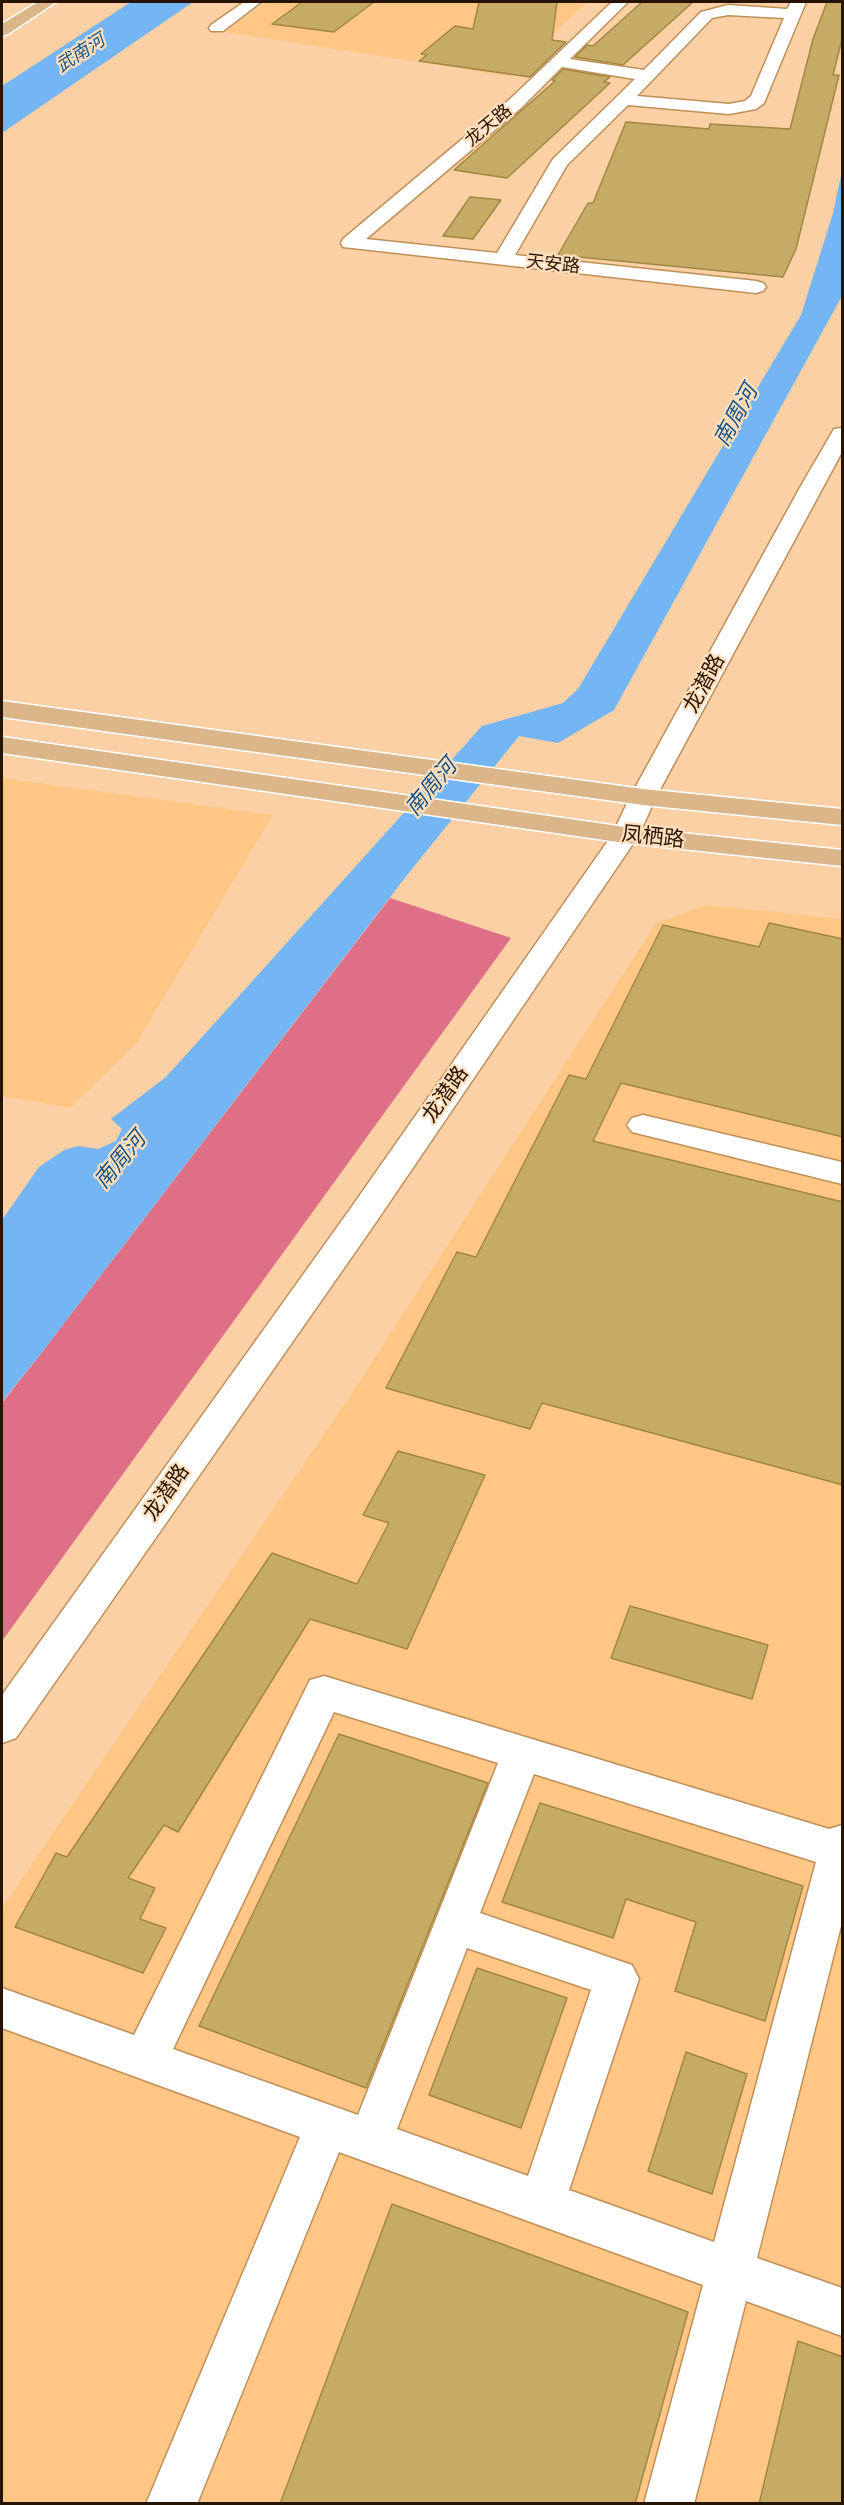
<!DOCTYPE html>
<html>
<head>
<meta charset="utf-8">
<style>
  body { margin:0 }
  #map { position:relative; width:844px; height:2505px; overflow:hidden; background:#fad0a4; font-family:"DejaVu Sans",sans-serif }
  canvas { display:block }
  .frame { position:absolute; inset:0; border:3px solid #261400; pointer-events:none }
</style>
</head>
<body>
<div id="map">
<canvas width="844" height="2505"></canvas>
<div class="frame"></div>
</div>
<script>
const ctx = document.querySelector('canvas').getContext('2d');
ctx.lineJoin = 'round';
function fillPath(path, color) {
  ctx.fillStyle = color;
  ctx.fill(path, 'evenodd');
}
function toPath(rows) {
  const path = new Path2D();
  for (const r of rows) {
    path.moveTo(r[0], r[1]);
    for (let i = 2; i < r.length; i += 2) path.lineTo(r[i], r[i + 1]);
  }
  return path;
}
function strokePath(path, color, width, dash) {
  ctx.strokeStyle = color;
  ctx.lineWidth = width;
  ctx.lineCap = dash ? 'butt' : 'round';
  ctx.setLineDash(dash || []);
  ctx.stroke(path);
}
function write(font, color, halo, rows, align = 'center') {
  ctx.font = font + ' "DejaVu Sans","Noto Sans SC",sans-serif';
  ctx.lineWidth = 4.5;
  ctx.setLineDash([]);
  ctx.textBaseline = 'middle';
  ctx.strokeStyle = halo;
  ctx.fillStyle = color;
  for (const [text, x, y, turn = 0] of rows) {
    ctx.save();
    ctx.translate(x, y);
    ctx.rotate((+turn || 0) * Math.PI / 180);
    ctx.textAlign = isNaN(turn) ? turn : align;
    if (halo) ctx.strokeText(text, 0, 0);
    ctx.fillText(text, 0, 0);
    ctx.restore();
  }
}
fillPath(toPath([
  [266,2,587,2,508,76,225,32],
  [2,778,273,815,137,1042,70,1108,2,1096],
  [707,905,842,919,842,2503,2,2504,2,1908,348,1399,656,923]
]), '#ffc686');
fillPath(toPath([
  [390,898,511,938,2,1641,2,1403,39,1356]
]), '#df6f87');
fillPath(toPath([
  [131,2,193,2,2,133,2,86],
  [842,171,842,296,614,710,558,743,519,736,404,879,39,1356,2,1402,2,1220,39,1167,64,1150,78,1146,98,1149,116,1141,122,1129,111,1119,166,1077,482,726,563,703,578,689,801,315,833,213]
]), '#74b6f4');
const building = toPath([
  [302,2,374,2,334,32,272,24,302,2],
  [479,2,557,2,552,40,566,42,530,77,419,61,427,55,421,54,455,26,473,29,479,2],
  [642,2,693,2,623,65,575,57,587,45,593,46,642,2],
  [827,2,843,2,843,35,833,75,839,75,796,249,783,277,558,255,588,203,593,203,626,122,709,129,710,124,790,129,813,39,827,2],
  [563,69,610,77,604,82,610,83,507,178,454,170,555,81,552,80,563,69],
  [470,197,501,200,473,239,443,236,470,197],
  [769,923,843,939,843,1137,621,1083,593,1141,843,1202,843,1485,542,1403,530,1429,386,1388,457,1252,476,1257,569,1075,586,1079,663,925,759,947,769,923],
  [398,1451,485,1475,407,1649,310,1619,178,1832,164,1825,128,1878,155,1888,140,1919,166,1928,143,1973,15,1927,56,1853,67,1857,272,1553,357,1584,389,1523,363,1515,398,1451],
  [630,1606,768,1645,752,1699,611,1658,630,1606],
  [339,1734,488,1783,366,2088,199,2026,339,1734],
  [540,1803,803,1886,765,2021,675,1991,696,1922,626,1899,613,1938,502,1902,540,1803],
  [477,1968,567,1998,521,2128,429,2095,477,1968],
  [686,2052,747,2074,712,2194,648,2171,686,2052],
  [392,2204,688,2312,635,2504,280,2504,392,2204],
  [798,2341,843,2357,843,2504,759,2504,798,2341]
]);
fillPath(building, '#c6ab66');
strokePath(building, '#a18742', 1.5);
const minor = toPath([
  [244,2,261,2,223,31,211,31,209,28,211,25,244,2],
  [612,2,628,2,570,59,644,70,701,12,728,5,787,9,791,2,806,2,764,103,756,109,729,114,628,105,567,165,515,255,756,281,763,283,766,287,763,291,756,293,343,247,341,243,343,239,509,100,612,2],
  [728,15,784,18,751,96,745,101,729,104,637,96,712,18,728,15],
  [562,67,635,79,553,159,497,253,366,239,521,108,562,67],
  [842,428,842,452,656,797,639,835,372,1228,16,1738,2,1743,2,1695,348,1212,612,835,630,797,802,484,834,429,842,428],
  [643,1115,842,1162,842,1184,632,1132,627,1125,632,1118,643,1115],
  [324,1676,829,1829,842,1825,842,1922,757,2258,842,2288,842,2336,746,2301,694,2504,644,2504,703,2285,339,2152,197,2504,146,2504,300,2137,2,2028,2,1988,134,2035,310,1680,324,1676],
  [334,1712,498,1763,358,2115,173,2049,334,1712],
  [534,1774,816,1862,714,2242,569,2190,639,1979,632,1965,480,1913,534,1774],
  [467,1948,591,1990,528,2176,397,2129,467,1948]
]);
const major = toPath([
  [38,2,56,2,8,34,2,36,2,24,38,2],
  [2,701,643,789,842,809,842,825,643,805,2,717,2,701],
  [2,737,625,827,842,850,842,866,625,843,2,753,2,737]
]);
strokePath(minor, '#c08f58', 3);
strokePath(major, '#fff', 3);
fillPath(minor, '#fff');
fillPath(major, '#dab689');
write('italic 18px', '#185486', '#ffdfbe', [
  ["武南河",81,54,-33]
]);
write('18px', '#261400', '#ffdfbe', [
  ["龙天路",489,126,-40],
  ["天安路",553,265,6]
]);
write('21px', '#261400', '#ffdfbe', [
  ["龙潜路",705,684,-62],
  ["凤栖路",653,838,6],
  ["龙潜路",446,1095,-55],
  ["龙潜路",167,1493,-55]
]);
write('italic 22px', '#185486', '#ffdfbe', [
  ["南周河",737,416,-61],
  ["南周河",432,788,-50],
  ["南周河",121,1161,-50]
]);
</script>
</body>
</html>
